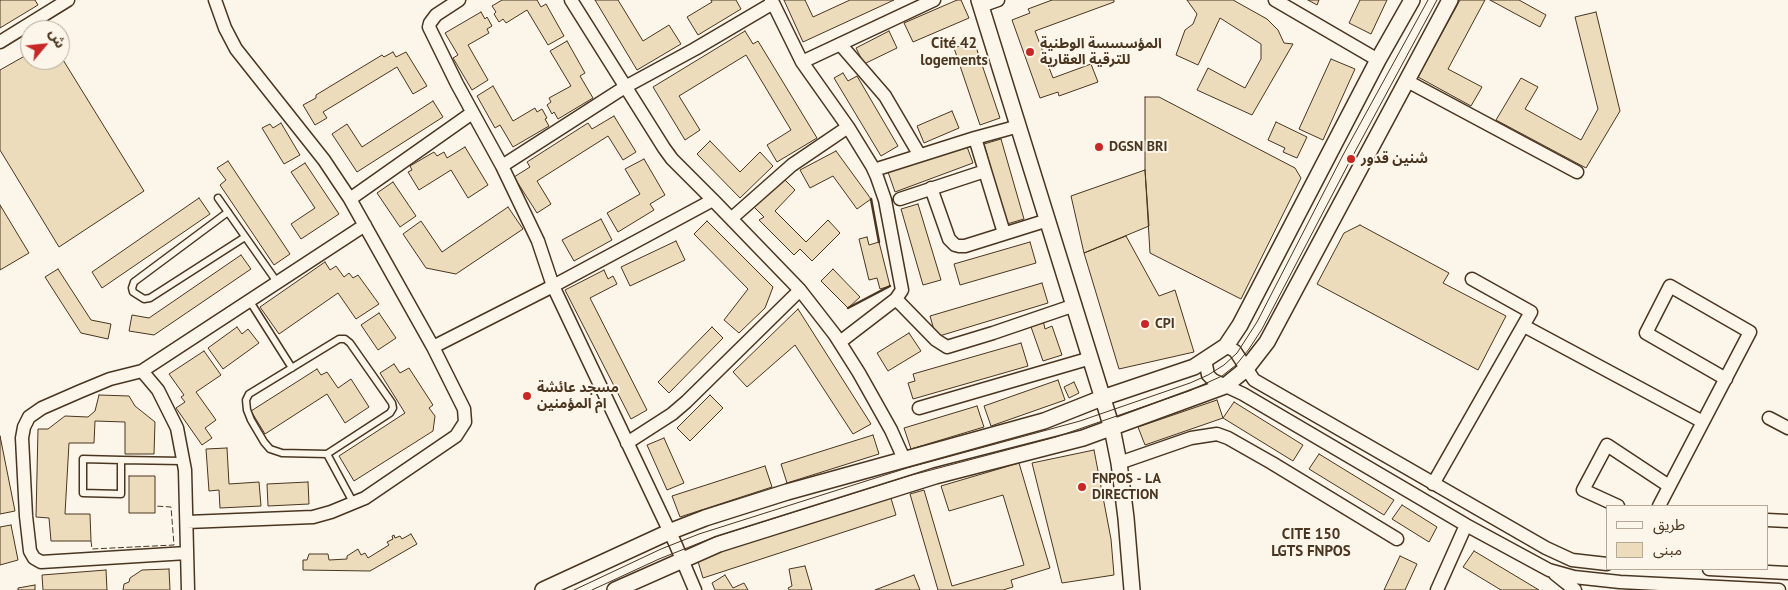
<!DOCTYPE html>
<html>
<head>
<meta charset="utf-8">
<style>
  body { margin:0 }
  #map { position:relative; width:1788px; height:590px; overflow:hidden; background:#fbf6e9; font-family:"PT Sans","Noto Sans Arabic",sans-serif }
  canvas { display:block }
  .legend { position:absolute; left:1606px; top:505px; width:162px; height:65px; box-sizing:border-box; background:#fbf6e9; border:1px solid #b4a999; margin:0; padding:6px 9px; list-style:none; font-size:15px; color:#4a3520 }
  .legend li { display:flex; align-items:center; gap:10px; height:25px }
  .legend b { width:25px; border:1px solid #b4a999 }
  .north { position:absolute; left:20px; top:20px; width:50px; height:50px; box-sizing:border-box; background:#fbf6e9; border:1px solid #b4a999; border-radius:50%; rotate:62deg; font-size:14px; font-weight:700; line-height:20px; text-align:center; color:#4a3520 }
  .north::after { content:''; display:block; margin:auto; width:18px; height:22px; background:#c62828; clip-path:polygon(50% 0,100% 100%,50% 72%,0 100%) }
</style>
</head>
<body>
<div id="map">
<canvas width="1788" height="590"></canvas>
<ul class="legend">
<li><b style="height:6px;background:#fbf6e9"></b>طريق</li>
<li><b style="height:14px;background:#ecdcbc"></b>مبنى</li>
</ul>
<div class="north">ش</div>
</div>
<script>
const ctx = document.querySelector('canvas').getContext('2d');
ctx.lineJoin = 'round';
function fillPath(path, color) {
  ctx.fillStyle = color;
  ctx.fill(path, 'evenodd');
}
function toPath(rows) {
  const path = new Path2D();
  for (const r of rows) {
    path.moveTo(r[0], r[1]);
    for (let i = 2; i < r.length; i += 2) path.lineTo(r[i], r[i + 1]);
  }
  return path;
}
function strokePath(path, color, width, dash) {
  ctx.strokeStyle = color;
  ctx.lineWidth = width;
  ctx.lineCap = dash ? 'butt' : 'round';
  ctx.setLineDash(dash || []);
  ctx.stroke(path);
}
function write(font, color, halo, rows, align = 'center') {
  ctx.font = font + ' "PT Sans","Noto Sans Arabic",sans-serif';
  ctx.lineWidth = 4;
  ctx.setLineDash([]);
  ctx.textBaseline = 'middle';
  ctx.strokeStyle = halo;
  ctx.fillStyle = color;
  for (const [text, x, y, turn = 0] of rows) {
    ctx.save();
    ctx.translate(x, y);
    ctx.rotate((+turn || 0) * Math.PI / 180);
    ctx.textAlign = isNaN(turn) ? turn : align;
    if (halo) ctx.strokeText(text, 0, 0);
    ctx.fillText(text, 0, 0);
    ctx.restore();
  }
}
const building = toPath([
  [0,0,35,0,38,5,0,28,0,0],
  [502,0,537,0,541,7,546,4,564,36,548,45,527,10,506,23,503,19,499,22,494,14,496,12,492,6,502,0],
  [595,0,618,0,643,41,669,25,681,44,637,70,595,0],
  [711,0,736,0,741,9,698,35,687,17,712,2,711,0],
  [784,0,805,0,813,17,850,0,894,0,803,42,784,0],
  [957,0,961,0,969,18,913,42,904,23,957,0],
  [1052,0,1114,0,1114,2,1035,31,1053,78,1091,64,1098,82,1059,96,1058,92,1040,98,1012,20,1030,13,1028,9,1052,0],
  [1187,0,1233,0,1267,19,1278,30,1284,43,1293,44,1252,115,1197,90,1208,68,1245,88,1261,59,1261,44,1220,18,1198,65,1176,55,1185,30,1193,24,1197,14,1187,0],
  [1308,0,1319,0,1317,5,1308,0],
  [1360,0,1387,0,1371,34,1349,23,1360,0],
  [1460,0,1485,0,1448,69,1482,87,1471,106,1418,77,1460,0],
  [1490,0,1519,0,1546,15,1540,27,1490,0],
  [481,12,485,19,487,17,492,26,487,29,489,33,468,45,488,80,472,90,453,58,458,55,445,33,481,12],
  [1596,12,1620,111,1586,168,1496,120,1521,78,1538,87,1525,109,1581,140,1598,109,1575,17,1596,12],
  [745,31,753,44,758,41,817,138,777,162,767,145,791,130,746,55,679,96,700,130,685,140,653,87,745,31],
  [889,31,897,48,864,64,856,48,889,31],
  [567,41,585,73,580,76,593,98,558,119,554,112,552,114,547,105,551,102,549,98,571,86,550,51,567,41],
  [974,41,1000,118,980,125,954,48,974,41],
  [393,52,396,57,406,52,427,86,413,94,397,67,323,112,327,118,315,125,303,105,316,98,316,95,382,55,384,57,393,52],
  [30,53,30,60,60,60,60,55,144,191,59,247,0,150,0,70,30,53],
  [1331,59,1355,69,1323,140,1299,129,1331,59],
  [843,73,848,81,857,76,898,146,881,156,834,78,843,73],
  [493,86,513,121,535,108,537,112,542,109,547,118,545,119,549,126,513,147,500,125,495,128,477,96,493,86],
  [1145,97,1159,97,1295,168,1301,178,1241,299,1150,253,1145,170,1145,97],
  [433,101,443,117,357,172,332,134,347,124,362,147,433,101],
  [952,111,959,128,924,143,917,126,952,111],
  [614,116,636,152,623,160,608,136,537,181,551,204,537,213,514,177,530,167,527,162,588,123,592,129,614,116],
  [1276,122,1307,137,1297,158,1283,152,1285,148,1268,140,1276,122],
  [281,123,300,155,284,164,262,128,270,124,273,128,281,123],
  [1001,139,1024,219,1007,224,984,144,1001,139],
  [710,141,740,172,760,152,773,166,740,198,697,154,710,141],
  [966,144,973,163,895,192,888,172,966,144],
  [465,147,488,185,468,198,451,170,419,190,408,172,412,170,410,166,434,152,437,156,444,152,447,158,465,147],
  [836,151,871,199,857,209,833,176,810,188,800,170,836,151],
  [644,159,665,195,650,204,654,210,618,232,607,213,640,194,625,169,644,159],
  [228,161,290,254,274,265,220,185,226,180,217,168,228,161],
  [305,163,339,214,301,239,291,224,315,208,291,172,305,163],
  [1145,170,1149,226,1084,253,1071,196,1145,170],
  [783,178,795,190,775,211,806,242,828,220,840,233,812,261,800,249,794,255,759,220,764,217,754,207,783,178],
  [393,182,416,216,400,227,377,193,393,182],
  [199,198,210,214,102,288,92,272,199,198],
  [918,204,941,280,923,285,901,209,918,204],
  [0,205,29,253,0,270,0,205],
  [508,207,523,229,456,274,426,268,403,234,421,221,442,252,508,207],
  [601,219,612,240,574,261,562,240,601,219],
  [707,221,773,287,765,308,739,333,724,320,748,289,694,234,707,221],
  [1360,225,1449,273,1443,283,1506,316,1478,370,1317,284,1344,233,1360,225],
  [1126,236,1159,296,1175,290,1194,352,1119,369,1084,253,1126,236],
  [867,237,869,245,879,242,890,286,880,289,877,278,869,280,859,239,867,237],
  [676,241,685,260,630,286,621,267,676,241],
  [1030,242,1036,263,960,285,954,264,1030,242],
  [241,255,251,269,154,335,129,331,132,315,149,318,241,255],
  [325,262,330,270,336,266,344,277,349,273,353,278,358,275,379,304,356,319,338,293,279,334,260,307,325,262],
  [58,269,91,320,111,324,108,339,81,333,45,277,58,269],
  [833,269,860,297,848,308,821,281,833,269],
  [604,270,608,279,613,276,617,284,590,298,647,410,631,419,565,290,604,270],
  [1042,283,1048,303,936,337,930,316,1042,283],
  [798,309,871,424,853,434,795,345,747,387,733,372,798,309],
  [379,313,396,338,378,350,361,325,379,313],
  [1043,320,1045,329,1052,326,1062,355,1043,361,1030,324,1043,320],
  [237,327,242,334,248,329,259,343,223,369,208,348,237,327],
  [712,327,723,338,669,393,658,382,712,327],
  [909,333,921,351,888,371,877,353,909,333],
  [1021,343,1028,366,913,399,908,383,915,381,913,374,1021,343],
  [204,351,221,375,196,392,216,420,205,428,212,438,202,445,176,408,185,402,181,397,184,395,169,374,204,351],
  [394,364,400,373,409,368,433,405,429,408,435,416,433,431,354,481,339,456,405,413,380,373,394,364],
  [317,369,321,375,327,372,338,388,351,379,369,407,345,423,327,394,265,434,251,411,317,369],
  [1058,380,1065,400,991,426,984,406,1058,380],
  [1074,382,1079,393,1069,398,1064,387,1074,382],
  [99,395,129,396,135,406,155,422,154,454,125,454,125,422,95,421,94,443,69,443,65,514,90,514,91,541,51,541,49,518,36,517,38,429,48,429,65,416,88,417,95,411,99,395],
  [710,395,723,408,690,441,677,428,710,395],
  [1217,400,1223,418,1145,445,1138,427,1217,400],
  [1234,402,1303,445,1293,461,1223,418,1234,402],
  [977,406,984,427,911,449,904,428,977,406],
  [873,435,879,454,787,483,781,464,873,435],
  [0,436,15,511,0,514,0,436],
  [664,438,684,483,667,490,647,445,664,438],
  [227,448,229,484,259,482,261,506,220,508,219,490,209,491,206,449,227,448],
  [1094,450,1111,539,1114,575,1062,583,1032,463,1094,450],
  [1319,454,1394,500,1384,515,1309,469,1319,454],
  [1019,463,1050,568,1011,580,1013,587,1003,590,938,590,910,494,924,490,952,586,1024,565,1003,495,949,511,941,486,1019,463],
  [765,466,772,487,680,517,672,496,765,466],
  [129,476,155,476,155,513,129,513,129,476],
  [308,482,309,504,268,506,267,484,308,482],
  [890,495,896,515,703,578,697,558,890,495],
  [1402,505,1437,527,1429,542,1392,519,1402,505],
  [11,525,18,560,0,565,0,527,11,525],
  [411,534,417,544,370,571,303,570,303,560,307,560,309,554,328,554,329,560,347,559,347,556,358,549,361,555,365,553,368,558,389,545,387,542,393,539,392,536,394,535,395,538,400,536,402,539,411,534],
  [1474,551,1539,590,1501,590,1463,567,1474,551],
  [1400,556,1417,564,1405,590,1384,590,1400,556],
  [805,566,812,590,789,590,788,588,792,586,789,569,805,566],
  [169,569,170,590,123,590,124,584,129,582,130,578,142,570,169,569],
  [106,570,107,590,43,590,42,575,106,570],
  [725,575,733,588,744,583,748,590,715,590,712,583,725,575],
  [914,575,920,590,875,590,914,575],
  [35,585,35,590,18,590,18,588,35,585]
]);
fillPath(building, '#ecdcbc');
strokePath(building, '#4a3520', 1);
const service = toPath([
  [218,198,277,282],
  [228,212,134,282,132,288,133,292,144,299,150,298,245,237],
  [249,300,292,368],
  [327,454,282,453,270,449,264,442,251,420,247,410,246,400,249,394,339,339,345,339,350,343,392,403,393,408,390,413,327,454,354,504],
  [121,460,121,494,83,493,83,459,121,460,183,461]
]);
const minor = toPath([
  [215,0,225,28,236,49,324,160,350,199],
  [459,0,436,15,430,23,429,27,457,84,502,166],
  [1275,0,1378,60],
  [773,3,802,62,848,127,872,166,877,177,885,200,902,290,896,299,840,342],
  [981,6,998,0],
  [0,42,68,0],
  [840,44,885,96,919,154],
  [802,62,934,0],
  [1407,81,1577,172],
  [472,113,350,199,433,347,553,286,713,200,672,159,664,148,571,0],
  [874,170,975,138],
  [985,171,1004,233],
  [931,188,949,239,955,245,959,246,965,246,1048,220],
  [900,199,985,171,975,138,1019,126],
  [732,218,792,165,848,127],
  [800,290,835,335,859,373,891,430,904,459],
  [896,299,936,340,947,347,993,333,1075,305],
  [1524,326,1703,422],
  [1226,346,1235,351,1254,380,1546,548,1572,560,1607,564],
  [1205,359,1208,375,1213,380,1243,394,1466,525,1549,570,1574,577,1620,582,1779,590],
  [142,371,158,390,177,428,185,470,188,590],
  [919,408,1091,358],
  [1769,418,1788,428],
  [627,443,672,414,686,402,800,290,713,200],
  [1119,463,1191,438,1217,434,1228,438,1272,463,1397,539],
  [1433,484,1531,312,1472,279],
  [1618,506,1583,490,1607,445,1669,486],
  [1659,506,1750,332,1670,286,1646,333,1726,379],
  [1767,520,1788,521],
  [187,522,313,517,331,512,365,498,456,436,465,422,464,409,433,347],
  [187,553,41,562,34,558,30,551,26,516,22,438,24,427,29,417,42,408,81,391,110,379,142,371,365,225],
  [1709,569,1788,573],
  [1555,574,1575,590],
  [695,590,675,543,553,286,538,241,502,166,625,87,695,49,773,3,771,0],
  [1437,590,1466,525]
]);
const tertiary = toPath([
  [979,0,1112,428,1119,463,1126,518,1132,590],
  [543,590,669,532,705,518,787,492,1044,421,1102,398,1194,367,1226,346,1240,325,1378,60,1412,0],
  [615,590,719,544,935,476,1083,438,1225,386,1246,369,1267,342,1450,0]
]);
strokePath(service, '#4a3520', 9);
strokePath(minor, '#4a3520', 15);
strokePath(tertiary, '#4a3520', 18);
strokePath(service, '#fbf6e9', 6);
strokePath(minor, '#fbf6e9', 12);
strokePath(tertiary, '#fbf6e9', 15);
strokePath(toPath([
  [574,590,661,549,699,534,907,468,1080,421,1190,383,1208,375,1224,365,1237,353,1257,322,1343,155,1428,0],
  [592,590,659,559,712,538,912,475,1056,437,1189,391,1222,376,1236,365,1249,349,1262,329,1351,159,1437,0]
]), '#4a3520', 1);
strokePath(toPath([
  [91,541,92,549,174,545,171,507,155,506]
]), '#4a3520', 1, [6, 2.5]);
strokePath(toPath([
  [871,199,879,242],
  [848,308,890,286]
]), '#4a3520', 2.5);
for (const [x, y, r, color] of [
  [1030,52,5,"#c62828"],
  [1099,147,5,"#c62828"],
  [1351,159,5,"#c62828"],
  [1145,324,5,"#c62828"],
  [527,396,5,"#c62828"],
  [1082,487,5,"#c62828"]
]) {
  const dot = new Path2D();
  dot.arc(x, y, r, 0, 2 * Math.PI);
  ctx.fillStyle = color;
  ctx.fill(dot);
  strokePath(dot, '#fbf6e9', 2);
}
write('bold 14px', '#4a3520', '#fbf6e9', [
  ["المؤسسسة الوطنية",1040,44],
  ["للترقية العقارية",1040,60],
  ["DGSN BRI",1109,147],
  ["شنين قدور",1361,159],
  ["CPI",1155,324],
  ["مسجد عائشة",537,388],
  ["ام المؤمنين",537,404],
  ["FNPOS - LA",1092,479],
  ["DIRECTION",1092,495]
], 'left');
write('bold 15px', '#4a3520', '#fbf6e9', [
  ["Cité 42",954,44],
  ["logements",954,61],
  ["CITE 150",1311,535],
  ["LGTS FNPOS",1311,552]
]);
</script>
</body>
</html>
